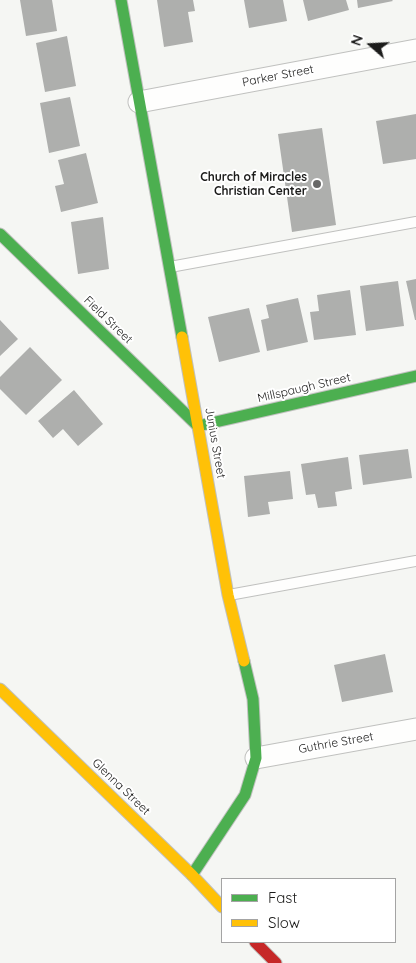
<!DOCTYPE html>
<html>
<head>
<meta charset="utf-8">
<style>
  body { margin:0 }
  #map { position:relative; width:416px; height:963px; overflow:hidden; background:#f5f6f3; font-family:Quicksand,sans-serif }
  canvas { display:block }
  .legend { position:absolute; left:221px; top:878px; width:175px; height:65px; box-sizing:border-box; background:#fff; border:1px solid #a4a4a4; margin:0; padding:6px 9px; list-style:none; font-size:15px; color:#1c1c1b }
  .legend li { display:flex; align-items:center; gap:10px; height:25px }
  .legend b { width:25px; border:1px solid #a4a4a4 }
  .north { position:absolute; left:346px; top:20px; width:50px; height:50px; -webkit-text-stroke:4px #fff; paint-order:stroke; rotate:289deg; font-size:14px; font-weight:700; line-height:20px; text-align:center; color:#1c1c1b }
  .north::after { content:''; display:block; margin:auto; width:18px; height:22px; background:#1c1c1b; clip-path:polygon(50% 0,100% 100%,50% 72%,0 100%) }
</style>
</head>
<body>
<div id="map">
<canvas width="416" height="963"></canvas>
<ul class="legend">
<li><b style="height:6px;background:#4caf50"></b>Fast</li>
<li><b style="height:6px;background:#ffc107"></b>Slow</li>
</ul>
<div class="north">N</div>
</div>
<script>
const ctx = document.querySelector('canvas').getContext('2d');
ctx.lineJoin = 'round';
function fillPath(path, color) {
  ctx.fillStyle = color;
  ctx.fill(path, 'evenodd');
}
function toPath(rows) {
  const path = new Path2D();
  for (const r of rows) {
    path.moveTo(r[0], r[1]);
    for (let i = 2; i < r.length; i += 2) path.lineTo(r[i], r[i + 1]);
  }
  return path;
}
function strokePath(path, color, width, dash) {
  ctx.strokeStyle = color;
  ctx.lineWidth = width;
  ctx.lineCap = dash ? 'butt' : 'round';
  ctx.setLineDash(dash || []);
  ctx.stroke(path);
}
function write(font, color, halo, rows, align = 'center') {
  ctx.font = font + ' Quicksand,sans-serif';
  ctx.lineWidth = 4;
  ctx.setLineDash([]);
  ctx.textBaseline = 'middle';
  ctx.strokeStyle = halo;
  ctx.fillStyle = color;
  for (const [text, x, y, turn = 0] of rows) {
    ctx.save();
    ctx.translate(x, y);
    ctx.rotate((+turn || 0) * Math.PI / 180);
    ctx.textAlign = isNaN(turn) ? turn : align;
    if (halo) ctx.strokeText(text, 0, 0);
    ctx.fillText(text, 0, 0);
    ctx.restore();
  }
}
fillPath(toPath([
  [20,0,52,0,57,31,26,36],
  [157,0,193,0,195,11,188,12,193,42,164,47],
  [244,0,283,0,287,21,249,28],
  [303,0,346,0,349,10,308,21],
  [357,0,392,0,393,1,358,8],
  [67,36,76,86,45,92,36,43],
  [70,97,80,146,49,153,40,103],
  [416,114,416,159,383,164,376,121],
  [322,128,336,225,292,232,278,134],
  [86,153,98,203,61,212,55,186,64,184,58,160],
  [103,217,109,269,78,274,71,222],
  [416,279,416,320,415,320,406,281],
  [398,281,404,326,366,331,360,286],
  [350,290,356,335,314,340,310,312,319,311,317,295],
  [298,298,308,342,267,351,261,320,269,318,266,305],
  [249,308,260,352,219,362,208,317],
  [0,320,18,339,0,356],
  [30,347,62,380,26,415,0,389,0,377],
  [74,390,103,424,78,446,63,429,53,438,38,421],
  [408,449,412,478,363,485,359,455],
  [348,457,352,489,335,492,337,506,318,508,315,494,306,495,301,464],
  [290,471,293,499,268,502,270,514,248,517,244,476],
  [385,654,393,692,342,702,334,665]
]), '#aeafad');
const lane = toPath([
  [170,267,416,222],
  [229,595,416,561]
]);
const street = toPath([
  [139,102,416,50],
  [256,758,416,729]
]);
const fast = toPath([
  [121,0,182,337],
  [0,234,198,426,416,376],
  [192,875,245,795,256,758,253,699,244,661]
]);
const slow = toPath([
  [182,337,228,595,244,661],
  [0,689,192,875,222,907]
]);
const jam = toPath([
  [255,942,276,963]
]);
strokePath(lane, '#c0c1bf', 12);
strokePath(street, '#c0c1bf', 23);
strokePath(fast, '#c0c1bf', 13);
strokePath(slow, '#c0c1bf', 13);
strokePath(jam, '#c0c1bf', 13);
strokePath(lane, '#fefefd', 10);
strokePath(street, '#fefefd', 21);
strokePath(fast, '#4caf50', 11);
strokePath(slow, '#ffc107', 11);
strokePath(jam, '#c62828', 11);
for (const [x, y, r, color] of [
  [317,184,5,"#686867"]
]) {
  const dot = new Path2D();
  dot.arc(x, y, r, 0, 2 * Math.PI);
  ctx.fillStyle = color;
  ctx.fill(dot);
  strokePath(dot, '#fff', 2);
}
write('12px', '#1c1c1b', '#fff', [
  ["Parker Street",278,76,-11],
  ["Field Street",108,320,44],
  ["Millspaugh Street",304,388,-13],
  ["Junius Street",215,443,80],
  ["Guthrie Street",336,743,-10],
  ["Glenna Street",121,787,44]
]);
write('bold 12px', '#1c1c1b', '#fff', [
  ["Church of Miracles",307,177],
  ["Christian Center",307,191]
], 'right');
</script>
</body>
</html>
